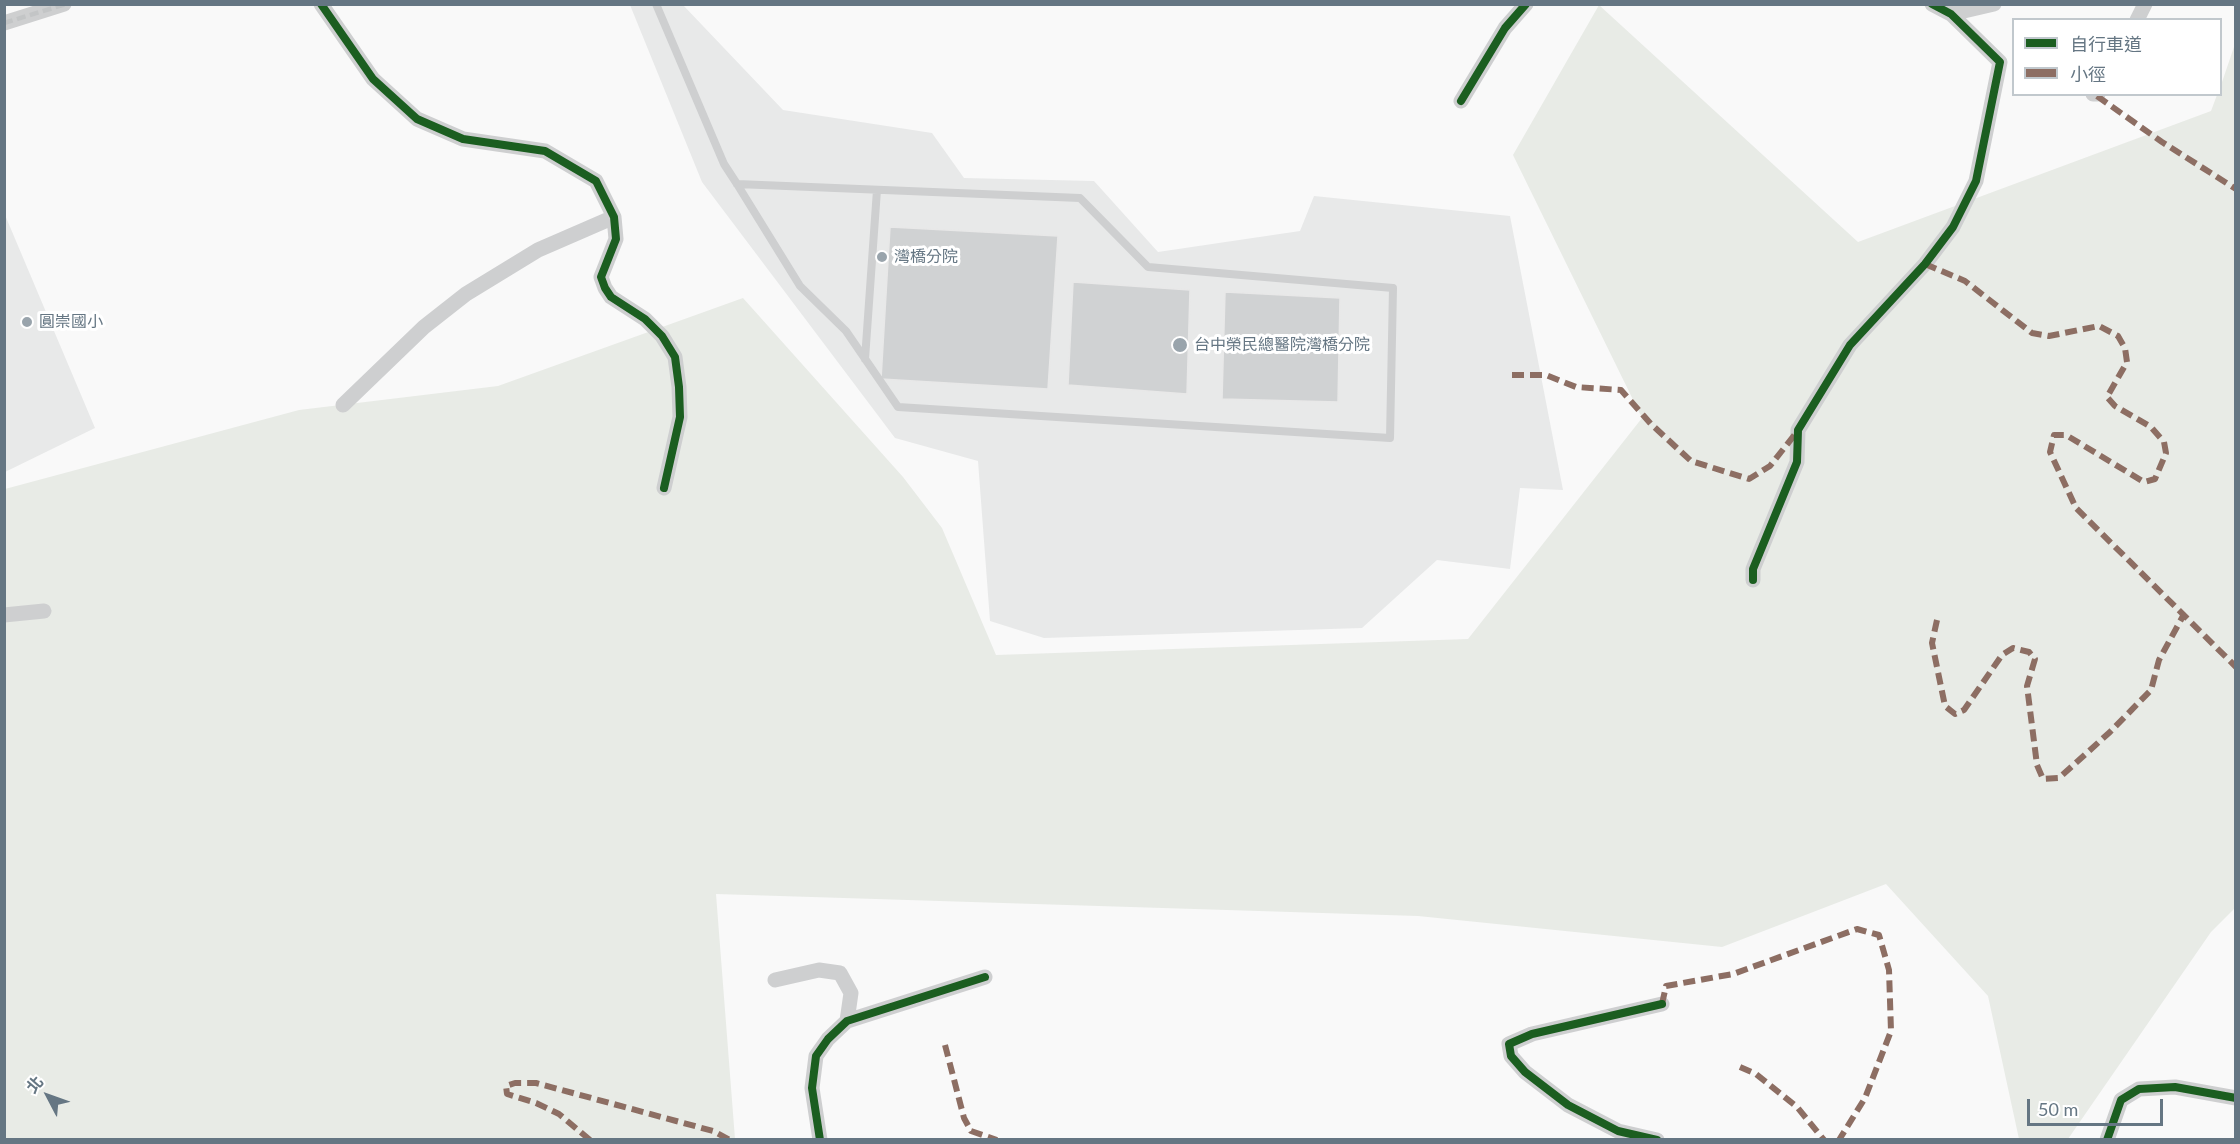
<!DOCTYPE html>
<html>
<head>
<meta charset="utf-8">
<style>
  body { margin:0 }
  #map { position:relative; width:2240px; height:1144px; overflow:hidden; background:#f9f9f9; font-family:Lato,"Noto Sans TC",sans-serif }
  canvas { display:block }
  .frame { position:absolute; inset:0; border:6px solid #657683; pointer-events:none }
  .legend { position:absolute; left:2012px; top:18px; width:210px; height:78px; box-sizing:border-box; background:#fff; border:2px solid #c1c8cd; margin:0; padding:8px 10px; list-style:none; font-size:18px; color:#657683 }
  .legend li { display:flex; align-items:center; gap:12px; height:30px }
  .legend b { width:30px; border:2px solid #c1c8cd }
  .north { position:absolute; left:18px; top:1066px; width:60px; height:60px; -webkit-text-stroke:4px #fff; paint-order:stroke; rotate:311deg; font-size:16px; font-weight:700; line-height:24px; text-align:center; color:#657683 }
  .north::after { content:''; display:block; margin:auto; width:21px; height:27px; background:#657683; clip-path:polygon(50% 0,100% 100%,50% 72%,0 100%) }
  .scale { position:absolute; left:2027px; top:1099px; width:136px; height:27px; box-sizing:border-box; border:3px solid #657683; border-top:0; padding-left:8px; font-size:18px; line-height:21px; white-space:nowrap; color:#657683; -webkit-text-stroke:4px #fff; paint-order:stroke }
</style>
</head>
<body>
<div id="map">
<canvas width="2240" height="1144"></canvas>
<div class="frame"></div>
<ul class="legend">
<li><b style="height:8px;background:#1b5e20"></b>自行車道</li>
<li><b style="height:8px;background:#8d6e63"></b>小徑</li>
</ul>
<div class="north">北</div>
<div class="scale">50 m</div>
</div>
<script>
const ctx = document.querySelector('canvas').getContext('2d');
ctx.lineJoin = 'round';
function fillPath(path, color) {
  ctx.fillStyle = color;
  ctx.fill(path, 'evenodd');
}
function toPath(rows) {
  const path = new Path2D();
  for (const r of rows) {
    path.moveTo(r[0], r[1]);
    for (let i = 2; i < r.length; i += 2) path.lineTo(r[i], r[i + 1]);
  }
  return path;
}
function strokePath(path, color, width, dash) {
  ctx.strokeStyle = color;
  ctx.lineWidth = width;
  ctx.lineCap = dash ? 'butt' : 'round';
  ctx.setLineDash(dash || []);
  ctx.stroke(path);
}
function write(font, color, halo, rows, align = 'center') {
  ctx.font = font + ' Lato,"Noto Sans TC",sans-serif';
  ctx.lineWidth = 6;
  ctx.setLineDash([]);
  ctx.textBaseline = 'middle';
  ctx.strokeStyle = halo;
  ctx.fillStyle = color;
  for (const [text, x, y, turn = 0] of rows) {
    ctx.save();
    ctx.translate(x, y);
    ctx.rotate((+turn || 0) * Math.PI / 180);
    ctx.textAlign = isNaN(turn) ? turn : align;
    if (halo) ctx.strokeText(text, 0, 0);
    ctx.fillText(text, 0, 0);
    ctx.restore();
  }
}
fillPath(toPath([
  [630,5,683,5,783,110,932,133,964,178,1094,181,1158,252,1300,231,1314,196,1510,216,1563,490,1520,488,1510,569,1437,560,1362,628,1044,638,990,621,978,461,895,438,702,182],
  [5,215,95,428,5,472,4,472]
]), '#e8e9e9');
fillPath(toPath([
  [1599,5,1858,242,2211,111,2217,95,2220,94,2221,85,2235,44,2235,908,2211,932,2068,1139,2019,1139,1988,996,1886,884,1722,947,1418,916,716,894,735,1139,5,1140,5,489,299,410,498,386,743,298,903,477,942,528,996,655,1468,639,1642,418,1513,155]
]), '#e8ebe6');
const building = toPath([
  [890,227,1058,236,1048,389,881,379,890,227],
  [1073,282,1190,290,1187,394,1068,385,1073,282],
  [1225,292,1340,298,1338,402,1222,399,1225,292]
]);
fillPath(building, '#d0d2d3');
strokePath(building, '#e8e8e8', 1.5);
strokePath(toPath([
  [656,4,724,164,737,184,800,286,846,331,898,407,1390,438,1393,288,1148,267,1080,198,737,184],
  [865,359,877,190]
]), '#cecfd0', 8);
strokePath(toPath([
  [321,4,373,79,417,119,463,139,545,151,596,181,614,217,616,239,601,277,605,288,611,297,645,319,662,336,675,357,679,387,680,417,664,488],
  [1951,14,1994,4],
  [2137,20,2145,4],
  [4,23,64,4],
  [2093,94,2098,94],
  [1461,101,1505,28,1526,4],
  [343,405,424,327,466,294,538,250,614,217],
  [1753,580,1753,569,1797,462,1798,430,1850,345,1925,264,1953,227,1976,181,2000,62,1951,14,1932,4],
  [4,615,44,611],
  [775,980,819,970,840,973,851,993,847,1021],
  [820,1140,812,1088,816,1056,828,1039,847,1021,985,977],
  [1657,1140,1618,1131,1568,1105,1525,1072,1511,1056,1509,1044,1532,1034,1662,1004],
  [2107,1140,2121,1100,2139,1089,2175,1087,2236,1098]
]), '#cecfd0', 15);
strokePath(toPath([
  [4,23,66,4]
]), '#c3c5c6', 4.5, [9, 4.5]);
strokePath(toPath([
  [2097,96,2162,142,2236,189],
  [1925,264,1965,281,2032,333,2049,336,2099,326,2118,336,2125,348,2127,362,2107,397,2115,406,2151,427,2164,442,2166,453,2155,479,2144,482,2066,435,2054,435,2050,452,2076,508,2236,667],
  [1512,375,1546,375,1576,387,1621,390,1651,424,1691,461,1749,479,1770,466,1796,433],
  [1937,620,1932,643,1945,706,1955,714,1964,710,2002,655,2013,648,2029,652,2035,659,2027,686,2037,765,2043,779,2059,778,2110,732,2151,690,2159,660,2183,616],
  [1662,1004,1666,986,1733,974,1857,929,1879,935,1889,970,1891,1031,1865,1098,1839,1140],
  [945,1045,964,1118,971,1131,997,1140],
  [1740,1067,1756,1074,1797,1107,1824,1140],
  [590,1140,559,1114,536,1103,507,1094,506,1086,515,1083,536,1083,713,1131,730,1140]
]), '#8d6e63', 6, [12, 6]);
strokePath(toPath([
  [321,4,373,79,417,119,463,139,545,151,596,181,614,217,616,239,601,277,605,288,611,297,645,319,662,336,675,357,679,387,680,417,664,488],
  [1461,101,1505,28,1526,4],
  [1753,580,1753,569,1797,462,1798,430,1850,345,1925,264,1953,227,1976,181,2000,62,1951,14,1932,4],
  [820,1140,812,1088,816,1056,828,1039,847,1021,985,977],
  [1657,1140,1618,1131,1568,1105,1525,1072,1511,1056,1509,1044,1532,1034,1662,1004],
  [2107,1140,2121,1100,2139,1089,2175,1087,2236,1098]
]), '#1b5e20', 8);
for (const [x, y, r, color] of [
  [882,257,6,"#99a4ac"],
  [27,322,6,"#99a4ac"],
  [1180,345,8,"#99a4ac"]
]) {
  const dot = new Path2D();
  dot.arc(x, y, r, 0, 2 * Math.PI);
  ctx.fillStyle = color;
  ctx.fill(dot);
  strokePath(dot, '#fff', 2);
}
write('16px', '#657683', '#fff', [
  ["灣橋分院",894,257],
  ["圓崇國小",39,322],
  ["台中榮民總醫院灣橋分院",1194,345]
], 'left');
</script>
</body>
</html>
